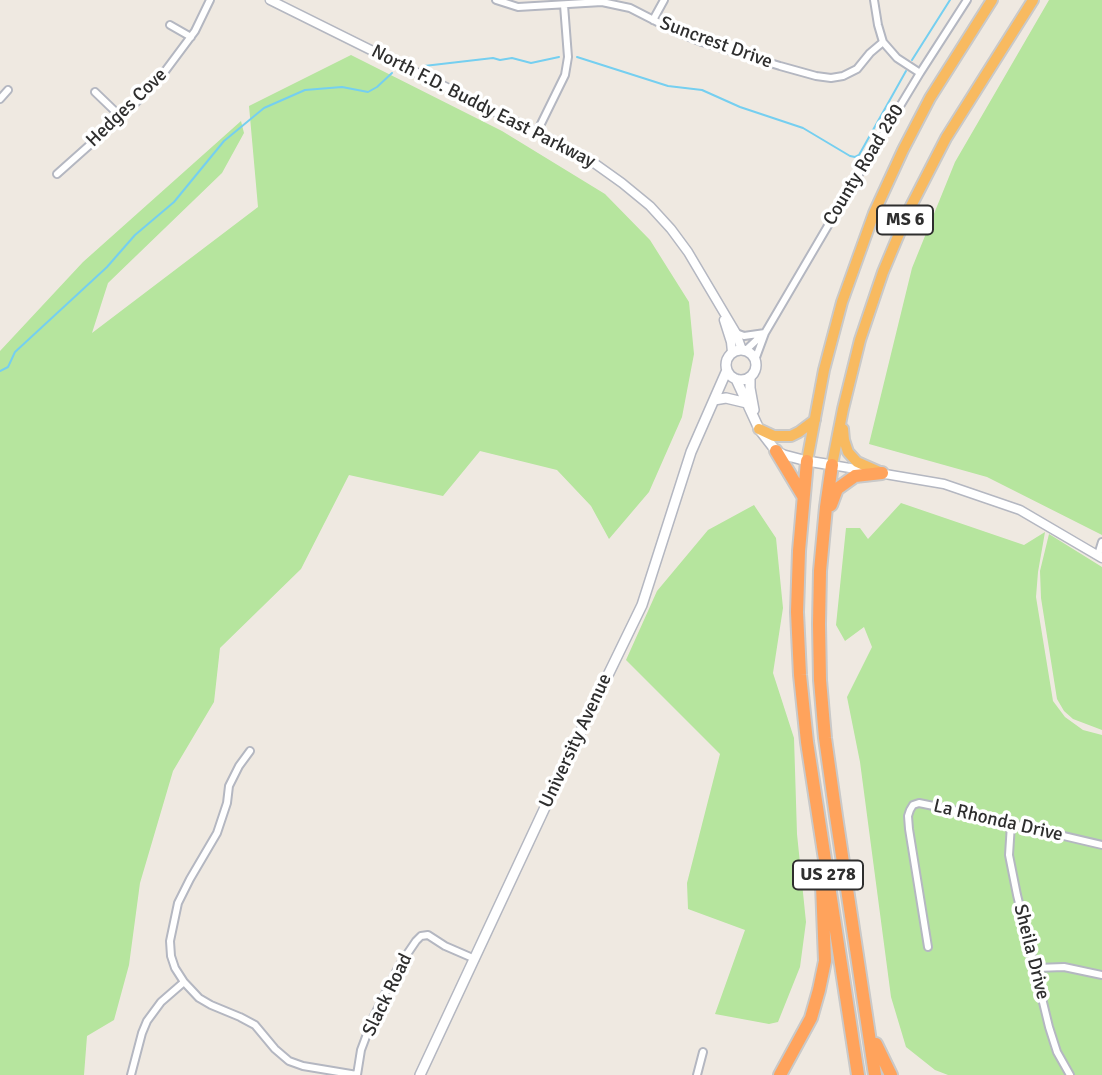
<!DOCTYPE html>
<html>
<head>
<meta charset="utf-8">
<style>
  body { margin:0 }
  canvas { display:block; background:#efe9e1 }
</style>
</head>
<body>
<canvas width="1102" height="1075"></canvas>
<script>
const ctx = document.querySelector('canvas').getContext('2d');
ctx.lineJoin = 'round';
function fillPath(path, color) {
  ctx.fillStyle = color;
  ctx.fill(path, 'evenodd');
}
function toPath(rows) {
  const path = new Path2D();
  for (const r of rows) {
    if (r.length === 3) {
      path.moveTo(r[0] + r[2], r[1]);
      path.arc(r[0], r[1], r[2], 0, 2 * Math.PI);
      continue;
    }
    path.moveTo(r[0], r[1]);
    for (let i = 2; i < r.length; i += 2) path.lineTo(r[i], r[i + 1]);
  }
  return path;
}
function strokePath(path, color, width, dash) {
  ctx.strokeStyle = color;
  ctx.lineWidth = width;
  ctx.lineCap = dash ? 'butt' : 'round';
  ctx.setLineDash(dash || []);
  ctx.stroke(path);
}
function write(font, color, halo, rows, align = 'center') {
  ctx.font = font + ' Signika,sans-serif';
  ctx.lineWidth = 7;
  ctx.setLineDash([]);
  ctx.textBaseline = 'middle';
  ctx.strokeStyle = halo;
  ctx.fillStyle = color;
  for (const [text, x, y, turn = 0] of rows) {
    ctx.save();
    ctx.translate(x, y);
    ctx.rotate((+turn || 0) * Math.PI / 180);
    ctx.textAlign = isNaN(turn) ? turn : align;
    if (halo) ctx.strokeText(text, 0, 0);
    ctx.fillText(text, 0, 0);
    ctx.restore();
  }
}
fillPath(toPath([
  [1049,0,1102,0,1102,535,987,477,869,444,912,268,955,162],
  [351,55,502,131,605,194,650,240,689,302,694,354,682,417,649,492,609,539,591,506,557,470,480,451,443,496,349,475,301,569,220,648,214,702,173,771,140,883,129,965,114,1020,87,1036,84,1075,0,1075,0,351,83,262,241,121,244,133,222,173,108,283,92,333,258,207,249,106],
  [901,503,1024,545,1045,532,1038,572,1036,597,1053,701,1065,717,1083,730,1102,735,1102,1075,948,1075,935,1070,906,1047,891,997,860,762,847,697,872,647,864,627,845,641,836,625,846,528,860,528,868,539],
  [754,505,776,538,783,608,773,673,794,738,797,834,806,922,800,967,778,1022,769,1024,715,1014,745,930,688,909,687,883,720,754,626,660,657,591,708,530],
  [1049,534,1102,567,1102,730,1073,719,1064,711,1057,699,1041,598,1040,571]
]), '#b6e59e');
strokePath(toPath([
  [577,57,668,86,702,90,740,107,803,128,850,156,855,157,859,155,906,71],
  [912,60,950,0],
  [424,66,493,58,500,60,512,58,531,63,559,57],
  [0,371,8,367,15,352,107,267,135,235,174,202,224,141,264,108,305,90,342,87,368,92,377,87,392,73]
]), '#75cff0', 2);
const minor = toPath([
  [496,0,518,7,602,2,630,8,675,31,702,42,780,66,816,76,831,78,843,76,857,69,870,53,883,42],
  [874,0,878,25,883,42,897,58,920,73],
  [653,20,664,0],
  [170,25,191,37],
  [95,92,121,117],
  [0,99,8,90],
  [537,132,565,75,568,57,564,5],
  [57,174,121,117,157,82,195,31,210,0],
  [736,333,744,336,765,333],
  [746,350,763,334],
  [755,360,765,333,836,212,920,73,967,0],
  [1098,555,1102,542],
  [250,751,239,766,229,786,227,803,217,833,190,879,178,903,170,941,171,956,175,968,184,982,199,998,211,1005,240,1017,255,1025,275,1049,289,1061,303,1066,357,1075],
  [1011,824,1009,855,1017,895,1049,1027,1057,1052,1070,1075],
  [928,947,909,829,908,816,910,810,913,805,919,803,953,810,1102,845],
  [1036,968,1064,967,1102,975],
  [131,1075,142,1033,147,1021,161,1002,184,982],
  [357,1075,361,1050,373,1018,399,966,416,941,421,936,428,935,445,946,475,959],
  [697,1075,703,1052]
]);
const tertiary = toPath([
  [270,0,552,140,594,163,622,183,650,206,671,229,688,252,736,333,742,350],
  [724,320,731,342,732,352],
  [832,465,944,484,1020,510,1102,558]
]);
const secondary = toPath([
  [741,365,15],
  [750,377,750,388,754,410],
  [736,379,759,429,776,451,784,455,807,461,832,465],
  [714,400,726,398,747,403],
  [420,1075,576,741,642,605,691,452,727,370]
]);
const trunk = toPath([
  [759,429,774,436,791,436,799,432,815,420],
  [843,429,844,440,848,452,857,462,882,473],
  [807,461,824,370,842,302,874,213,903,150,930,98,992,0],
  [832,465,843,409,860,340,883,272,909,210,946,138,1033,0]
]);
const motorway = toPath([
  [776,451,803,496],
  [807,461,799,551,797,612,800,675,807,742,858,1075],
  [832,465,826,507,820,571,819,624,820,680,825,738,836,816,875,1075],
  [831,505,837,489,855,476,882,473],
  [876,1044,891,1075],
  [780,1075,811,1018,819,990,825,961,822,885]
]);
strokePath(minor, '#b4b7c1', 10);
strokePath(tertiary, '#b4b7c1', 11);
strokePath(secondary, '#b4b7c1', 12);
strokePath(trunk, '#c9c9c9', 14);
strokePath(motorway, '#c9c9c9', 16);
strokePath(minor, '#fff', 6);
strokePath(tertiary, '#fff', 8);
strokePath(secondary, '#fff', 9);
strokePath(trunk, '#f8ba60', 10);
strokePath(motorway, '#ffa35c', 12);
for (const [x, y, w] of [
  [905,220,56],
  [828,875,70]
]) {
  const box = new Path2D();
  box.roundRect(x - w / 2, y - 14.5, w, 29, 5);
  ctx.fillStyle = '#fff';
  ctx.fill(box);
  strokePath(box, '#2e2e2e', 2);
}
write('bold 18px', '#2e2e2e', null, [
  ["MS 6",905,220],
  ["US 278",828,875]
]);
write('19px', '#2e2e2e', '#fff', [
  ["Suncrest Drive",716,43,20],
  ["North F.D. Buddy East Parkway",483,107,27],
  ["Hedges Cove",127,108,-44],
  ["County Road 280",864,165,-59],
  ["University Avenue",576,741,-65],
  ["La Rhonda Drive",998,821,13],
  ["Sheila Drive",1031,952,76],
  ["Slack Road",388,995,-64]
]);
</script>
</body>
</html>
